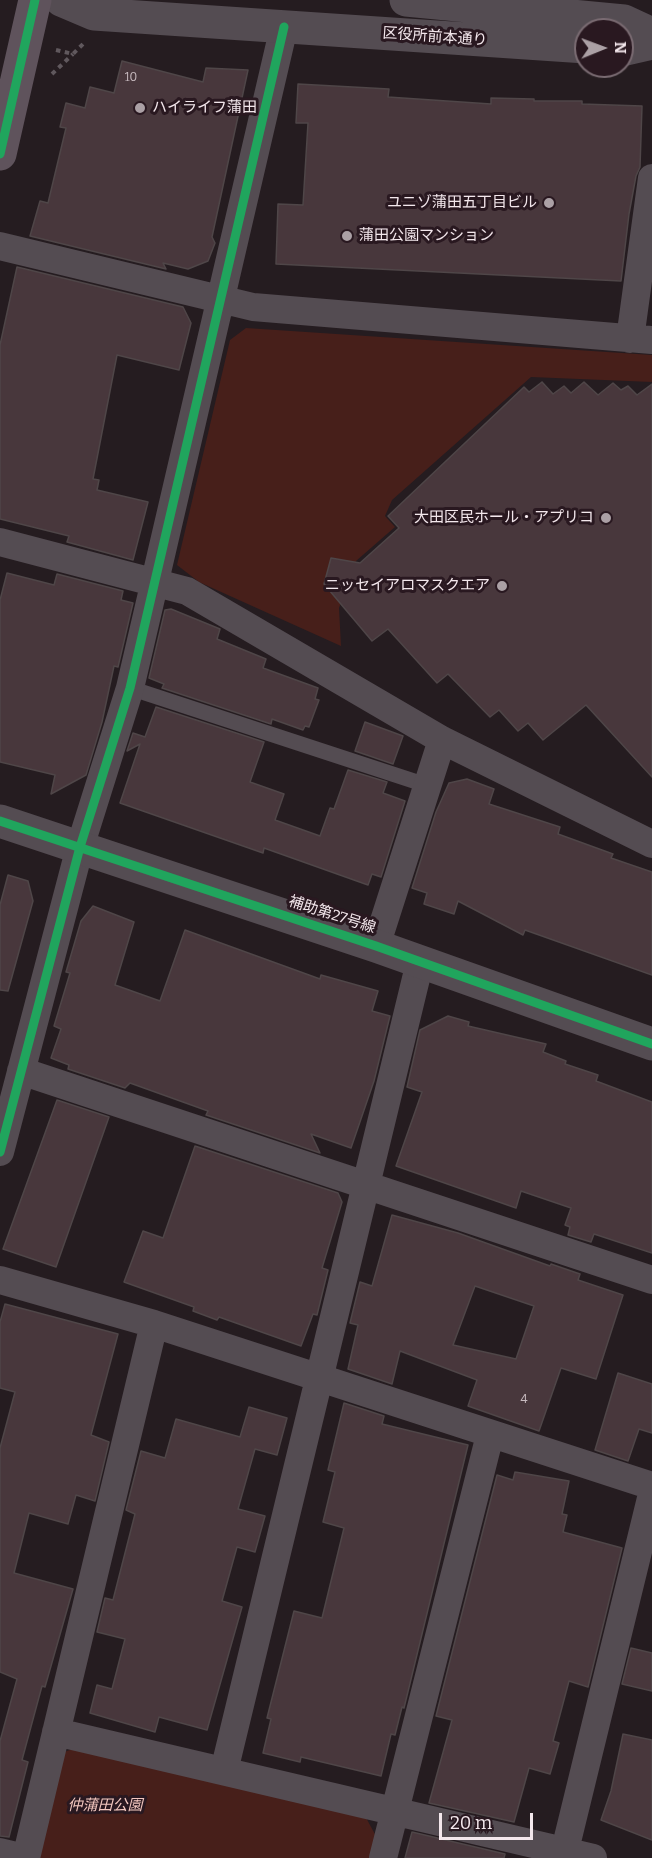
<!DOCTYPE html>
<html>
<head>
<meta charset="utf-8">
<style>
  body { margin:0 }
  #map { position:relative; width:652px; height:1858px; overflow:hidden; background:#251c20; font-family:Bitter,serif }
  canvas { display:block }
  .north { position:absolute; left:574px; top:18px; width:60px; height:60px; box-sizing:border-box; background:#291820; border:2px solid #7a6b72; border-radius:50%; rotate:89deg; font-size:16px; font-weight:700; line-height:24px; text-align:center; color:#f3e7ec }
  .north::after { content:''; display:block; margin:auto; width:21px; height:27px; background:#aba0a5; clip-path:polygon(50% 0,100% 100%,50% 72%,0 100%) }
  .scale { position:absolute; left:439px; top:1813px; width:94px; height:27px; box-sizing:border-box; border:3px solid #f3e7ec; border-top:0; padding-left:8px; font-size:18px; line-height:21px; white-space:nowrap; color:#f3e7ec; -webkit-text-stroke:4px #291820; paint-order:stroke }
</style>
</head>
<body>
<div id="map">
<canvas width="652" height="1858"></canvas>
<div class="north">N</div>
<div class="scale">20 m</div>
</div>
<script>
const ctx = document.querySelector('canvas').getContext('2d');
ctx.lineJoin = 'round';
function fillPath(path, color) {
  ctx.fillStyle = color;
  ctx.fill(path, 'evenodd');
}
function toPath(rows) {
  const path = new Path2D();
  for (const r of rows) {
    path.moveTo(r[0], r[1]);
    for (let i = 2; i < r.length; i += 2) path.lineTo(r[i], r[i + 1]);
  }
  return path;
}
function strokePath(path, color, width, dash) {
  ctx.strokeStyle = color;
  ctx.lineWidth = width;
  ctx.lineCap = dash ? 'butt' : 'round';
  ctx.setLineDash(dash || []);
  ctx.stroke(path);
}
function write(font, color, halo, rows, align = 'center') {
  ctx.font = font + ' Bitter,"Noto Sans JP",serif';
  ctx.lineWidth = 6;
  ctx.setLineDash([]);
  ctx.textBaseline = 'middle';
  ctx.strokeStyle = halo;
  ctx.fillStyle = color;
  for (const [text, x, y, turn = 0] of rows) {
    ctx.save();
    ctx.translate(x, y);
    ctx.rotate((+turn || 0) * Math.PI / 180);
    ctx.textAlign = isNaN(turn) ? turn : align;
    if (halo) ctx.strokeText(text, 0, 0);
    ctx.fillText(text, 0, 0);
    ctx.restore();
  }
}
fillPath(toPath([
  [246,328,652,355,652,382,531,377,392,500,385,516,395,527,356,561,339,608,341,646,199,582,177,565,230,340],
  [79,1747,364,1814,377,1838,372,1858,38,1858,64,1752]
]), '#471f1a');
const building = toPath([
  [122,61,203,82,206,68,248,70,212,237,215,243,208,261,188,269,163,263,166,269,30,236,40,201,48,203,66,128,60,127,66,103,85,108,90,87,114,93,122,61],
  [298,84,389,89,388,97,491,104,491,98,534,99,534,101,582,101,582,104,642,106,640,167,636,176,629,214,621,281,276,264,278,204,303,205,308,123,296,123,298,84],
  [17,267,183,307,191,323,179,370,117,355,93,479,99,480,97,490,148,502,133,560,67,542,69,536,0,519,0,345,17,267],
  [542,382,553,394,564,386,571,393,584,382,598,395,613,383,621,390,628,386,637,395,652,384,652,777,586,705,543,740,528,723,518,731,499,710,490,717,448,674,437,683,388,629,372,641,324,584,331,558,360,563,399,528,388,516,524,387,529,392,542,382],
  [7,573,54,585,57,574,123,591,121,600,133,603,118,667,114,666,102,722,86,775,51,794,55,775,0,762,0,600,7,573],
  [171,609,220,629,217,639,266,659,263,668,318,688,315,699,319,700,309,727,305,726,303,730,272,719,271,724,162,688,164,684,149,678,165,610,171,609],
  [156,707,264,742,250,782,284,794,275,820,320,836,330,808,334,809,348,770,387,782,383,793,405,801,381,877,372,874,368,885,264,848,263,853,120,803,140,744,127,751,133,733,145,737,156,707],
  [365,722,403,736,393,764,355,751,365,722],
  [467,779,494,789,489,804,560,827,558,834,613,854,611,858,652,872,652,975,525,930,523,935,458,901,454,914,424,904,427,893,412,888,436,812,449,783,467,779],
  [8,875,28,881,33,901,8,991,0,990,0,905,8,875],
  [93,906,134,922,115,985,160,1001,185,930,320,979,321,975,378,991,372,1011,390,1016,374,1081,351,1148,311,1134,320,1153,206,1115,208,1111,130,1083,125,1088,68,1069,69,1065,51,1058,61,1029,54,1026,70,973,66,972,81,921,93,906],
  [448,1016,469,1022,468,1026,546,1044,543,1052,566,1061,565,1064,598,1075,596,1081,652,1102,652,1253,594,1234,591,1242,568,1235,570,1227,565,1225,571,1208,521,1191,516,1208,396,1166,422,1092,407,1087,420,1030,448,1016],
  [57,1100,109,1117,56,1267,3,1249,57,1100],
  [195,1146,338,1193,342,1202,322,1268,328,1270,317,1315,313,1314,301,1346,219,1317,217,1320,193,1311,194,1307,124,1282,143,1231,163,1238,195,1146],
  [392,1215,458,1233,550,1266,551,1264,580,1274,578,1280,623,1295,596,1379,561,1368,539,1431,468,1406,477,1380,400,1351,392,1384,348,1369,358,1325,350,1323,360,1282,372,1286,392,1215],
  [475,1286,534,1306,516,1359,453,1345,475,1286],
  [5,1304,118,1334,91,1435,109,1442,95,1501,76,1495,68,1524,29,1513,14,1573,73,1589,45,1687,42,1686,22,1760,28,1762,9,1837,0,1836,0,1741,17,1679,0,1672,0,1448,15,1392,0,1388,0,1322,5,1304],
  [618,1373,652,1384,652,1433,639,1429,628,1461,595,1450,618,1373],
  [344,1403,384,1416,382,1424,468,1445,404,1708,402,1707,395,1735,391,1734,381,1776,301,1757,300,1762,263,1753,271,1719,267,1718,294,1611,322,1618,344,1528,323,1522,335,1472,328,1470,344,1403],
  [249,1407,287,1418,277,1455,255,1449,238,1509,265,1516,255,1552,237,1547,222,1601,242,1607,207,1730,159,1717,155,1732,90,1713,97,1685,112,1689,125,1639,97,1632,105,1598,113,1600,135,1514,126,1510,141,1451,165,1458,176,1419,240,1437,249,1407],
  [515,1472,569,1481,562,1514,567,1515,563,1532,622,1548,588,1687,569,1681,553,1741,559,1743,550,1774,529,1768,514,1822,429,1803,452,1720,436,1716,497,1475,513,1480,515,1472],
  [631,1648,652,1653,652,1691,622,1684,631,1648],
  [623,1734,652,1740,652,1840,601,1820,611,1791,623,1734],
  [412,1832,505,1854,504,1858,405,1858,412,1832]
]);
fillPath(building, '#48373c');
strokePath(building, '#4f4648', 1.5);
strokePath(toPath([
  [56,50,73,54,83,44],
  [52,74,73,54]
]), '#60585d', 4, [4.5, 4.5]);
strokePath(toPath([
  [130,688,426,785]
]), '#544c52', 15);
strokePath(toPath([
  [0,246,253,307,652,340],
  [630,339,652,178],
  [0,542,187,591,442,740,652,844],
  [376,946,442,740],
  [21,1071,652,1280],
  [0,1152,80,847,130,688,284,27],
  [0,1280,154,1324,652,1486],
  [56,1732,593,1858],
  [224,1771,420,962],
  [0,1852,25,1858],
  [26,1858,154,1324],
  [383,1858,490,1435],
  [563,1858,652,1494]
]), '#544c52', 28);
strokePath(toPath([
  [61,0,94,14,586,47],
  [406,0,624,21,652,34],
  [622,50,652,43],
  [0,821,376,946,652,1044]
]), '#544c52', 33);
strokePath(toPath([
  [0,154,35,0]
]), '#5f535c', 33);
strokePath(toPath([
  [0,154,35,0],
  [0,821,376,946,652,1044],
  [0,1152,80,847,130,688,284,27]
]), '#20a55d', 9);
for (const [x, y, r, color] of [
  [140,108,6,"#aba0a5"],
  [549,203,6,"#aba0a5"],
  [347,236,6,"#aba0a5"],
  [606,518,6,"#aba0a5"],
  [502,586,6,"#aba0a5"]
]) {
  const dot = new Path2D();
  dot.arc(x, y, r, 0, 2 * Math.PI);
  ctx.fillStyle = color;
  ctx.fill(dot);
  strokePath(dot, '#291820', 2);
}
write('12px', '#c8bbc0', null, [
  ["10",131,78],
  ["4",524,1400]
]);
write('15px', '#f3e7ec', '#291820', [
  ["区役所前本通り",435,37,4],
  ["補助第27号線",332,915,18]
]);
write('15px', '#f3e7ec', '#291820', [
  ["ハイライフ蒲田",152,108,"left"],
  ["ユニゾ蒲田五丁目ビル",537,203],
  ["蒲田公園マンション",359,236,"left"],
  ["大田区民ホール・アプリコ",594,518],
  ["ニッセイアロマスクエア",490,586]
], 'right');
write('italic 15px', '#f3c7bf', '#291820', [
  ["仲蒲田公園",105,1806]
]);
</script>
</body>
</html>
